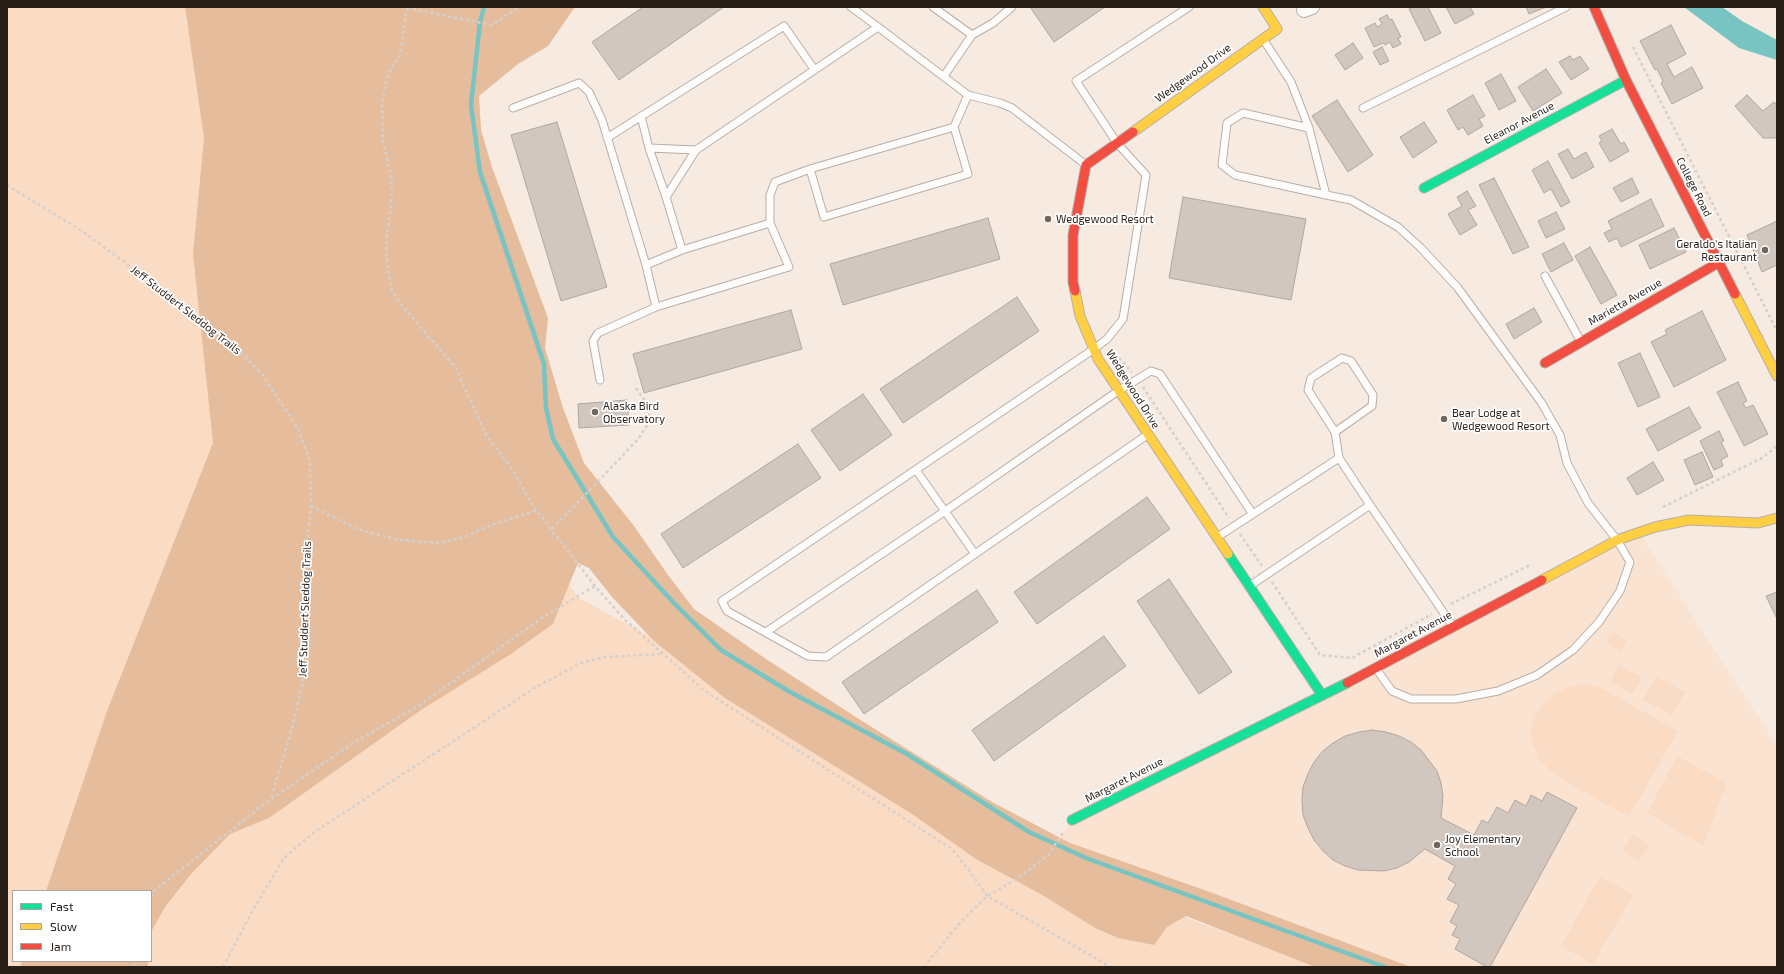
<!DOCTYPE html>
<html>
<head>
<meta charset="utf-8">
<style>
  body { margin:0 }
  #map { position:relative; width:1784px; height:974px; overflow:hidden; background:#f6eae1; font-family:"Exo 2",sans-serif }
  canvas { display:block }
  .frame { position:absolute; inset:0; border:8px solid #281f18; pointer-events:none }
  .legend { position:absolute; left:12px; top:890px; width:140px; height:72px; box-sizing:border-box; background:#fff; border:1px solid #a9a5a3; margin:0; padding:5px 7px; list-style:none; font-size:12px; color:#281f18 }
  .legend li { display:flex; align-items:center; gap:8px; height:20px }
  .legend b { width:20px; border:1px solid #a9a5a3 }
</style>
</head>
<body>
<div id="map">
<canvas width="1784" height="974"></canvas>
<div class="frame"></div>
<ul class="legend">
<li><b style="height:5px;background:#16e098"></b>Fast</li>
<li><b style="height:5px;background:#ffcf43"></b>Slow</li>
<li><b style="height:5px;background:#f24e42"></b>Jam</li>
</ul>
</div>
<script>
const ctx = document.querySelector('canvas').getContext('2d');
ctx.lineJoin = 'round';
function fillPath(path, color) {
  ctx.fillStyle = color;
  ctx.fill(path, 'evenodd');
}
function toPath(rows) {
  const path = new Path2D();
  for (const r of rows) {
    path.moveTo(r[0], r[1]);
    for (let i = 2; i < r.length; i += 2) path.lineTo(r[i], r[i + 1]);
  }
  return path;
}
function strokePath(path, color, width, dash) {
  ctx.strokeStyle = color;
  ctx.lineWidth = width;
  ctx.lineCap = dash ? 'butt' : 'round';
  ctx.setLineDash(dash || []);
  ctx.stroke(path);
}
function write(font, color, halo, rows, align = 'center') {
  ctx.font = font + ' "Exo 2",sans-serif';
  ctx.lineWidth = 3.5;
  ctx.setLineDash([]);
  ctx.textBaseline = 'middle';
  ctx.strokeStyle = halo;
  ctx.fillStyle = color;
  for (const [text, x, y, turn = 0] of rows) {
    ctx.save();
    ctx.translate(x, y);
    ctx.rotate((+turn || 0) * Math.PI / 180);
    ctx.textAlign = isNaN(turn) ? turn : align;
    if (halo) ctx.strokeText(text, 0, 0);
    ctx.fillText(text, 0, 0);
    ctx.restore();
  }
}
fillPath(toPath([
  [1637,530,1777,746,1777,967,1385,967,1056,844,1072,820]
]), '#fae3d1');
fillPath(toPath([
  [7,7,185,7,187,26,289,190,579,598,662,643,1008,851,1318,967,7,967],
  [13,891,151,891,151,961,13,961],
  [1614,632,1627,642,1620,652,1606,642],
  [1619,665,1642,677,1633,694,1610,682],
  [1656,676,1685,692,1672,715,1643,700],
  [1588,684,1603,689,1678,731,1629,817,1564,781,1551,771,1540,761,1531,739,1531,729,1535,717,1546,701,1555,693,1570,686],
  [1677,756,1727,783,1703,846,1647,813],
  [1633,834,1650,844,1639,861,1623,850],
  [1600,876,1633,895,1593,964,1561,946]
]), '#fadcc5');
fillPath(toPath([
  [185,7,575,7,548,46,518,64,479,96,481,130,493,170,548,318,545,348,563,408,584,463,634,526,668,575,694,609,766,659,862,721,992,802,1070,843,1210,892,1411,967,1315,967,1186,916,1167,927,1154,945,1118,938,1095,928,1044,896,976,859,912,814,725,698,654,641,612,597,589,568,578,563,553,624,511,654,421,710,269,818,230,834,191,874,165,907,151,932,151,891,46,891,107,711,213,443,193,254,204,138],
  [22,961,148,961,148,967,20,967]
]), '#e5bd9d');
fillPath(toPath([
  [1684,7,1722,7,1742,21,1777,40,1777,60,1739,48]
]), '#77c4c2');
strokePath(toPath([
  [484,7,480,22,471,105,480,172,544,364,546,408,553,439,613,537,673,602,721,650,790,692,907,754,1029,832,1086,858,1385,967]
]), '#77c4c2', 4.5);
const building = toPath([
  [643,7,724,7,619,80,592,42,643,7],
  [1030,7,1105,7,1054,42,1030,7],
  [1413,7,1428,7,1441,33,1425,41,1409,9,1413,7],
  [1446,7,1470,7,1474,14,1455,24,1446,7],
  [1526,7,1546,7,1529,14,1526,7],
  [1387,15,1390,20,1392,19,1401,37,1398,38,1401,44,1393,48,1390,42,1385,45,1383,43,1374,47,1365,28,1375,23,1377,27,1382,24,1379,19,1387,15],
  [1671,25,1686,54,1667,64,1674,77,1692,67,1703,88,1672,104,1661,83,1663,81,1657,69,1655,70,1640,41,1671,25],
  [1353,43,1363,58,1345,70,1335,55,1353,43],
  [1382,47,1389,61,1380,65,1373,52,1382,47],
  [1570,56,1573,60,1580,56,1589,69,1571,80,1559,62,1570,56],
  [1546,69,1562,93,1533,111,1518,87,1546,69],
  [1501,74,1516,101,1499,110,1485,83,1501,74],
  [1473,95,1485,116,1479,119,1483,126,1468,135,1463,127,1458,130,1447,110,1473,95],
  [1747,95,1763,111,1774,102,1777,105,1777,138,1763,138,1735,106,1747,95],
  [1337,100,1373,155,1348,172,1312,116,1337,100],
  [557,122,607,287,561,301,511,135,557,122],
  [1424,122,1437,142,1413,158,1400,137,1424,122],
  [1612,129,1621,144,1624,142,1629,151,1610,162,1599,143,1602,141,1599,136,1612,129],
  [1568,149,1574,159,1586,152,1594,167,1572,179,1558,154,1568,149],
  [1548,161,1570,202,1561,207,1551,189,1544,193,1532,170,1548,161],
  [1494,178,1529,247,1513,254,1479,185,1494,178],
  [1632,178,1639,193,1621,202,1613,188,1632,178],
  [1467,191,1476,206,1468,210,1477,225,1460,235,1448,214,1462,206,1457,197,1467,191],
  [1183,197,1306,219,1291,300,1169,278,1183,197],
  [1651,199,1664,226,1621,247,1617,238,1609,242,1604,233,1612,229,1608,221,1651,199],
  [1556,212,1565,229,1546,238,1538,221,1556,212],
  [988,218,1000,259,843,305,830,264,988,218],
  [1777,221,1777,265,1762,272,1747,235,1777,221],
  [1674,228,1686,252,1650,269,1639,245,1674,228],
  [1564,243,1573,260,1551,272,1542,254,1564,243],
  [1590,247,1617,295,1601,304,1575,256,1590,247],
  [1017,297,1039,331,903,423,880,389,1017,297],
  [1534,308,1542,322,1514,339,1506,324,1534,308],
  [791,310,802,349,644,393,633,354,791,310],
  [1702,311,1726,360,1674,387,1651,342,1667,334,1665,330,1702,311],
  [1640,353,1660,397,1638,407,1618,363,1640,353],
  [1738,382,1747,401,1743,403,1746,408,1753,405,1768,434,1744,446,1717,392,1738,382],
  [863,394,892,435,840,471,811,430,863,394],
  [627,400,629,425,579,428,578,404,627,400],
  [1689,407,1701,428,1658,451,1646,429,1689,407],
  [1719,431,1724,441,1721,442,1728,456,1721,460,1723,466,1714,470,1700,441,1719,431],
  [798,444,821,478,683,568,661,534,798,444],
  [1702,452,1713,477,1695,485,1684,460,1702,452],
  [1653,462,1664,480,1637,495,1627,478,1653,462],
  [1147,497,1170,529,1037,624,1014,592,1147,497],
  [1169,579,1232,672,1199,694,1137,601,1169,579],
  [977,590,998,622,864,714,842,682,977,590],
  [1777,592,1777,619,1766,596,1777,592],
  [1104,636,1126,666,994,761,972,730,1104,636],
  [1372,730,1386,732,1399,736,1411,742,1421,750,1437,771,1441,783,1443,796,1441,818,1474,835,1482,820,1488,823,1497,807,1508,813,1515,800,1526,806,1531,795,1542,801,1547,792,1577,808,1490,967,1487,967,1455,949,1460,939,1452,935,1457,926,1450,922,1459,905,1447,899,1456,884,1448,879,1455,866,1425,849,1409,862,1397,868,1384,871,1358,870,1345,866,1333,860,1323,851,1314,840,1308,828,1303,815,1302,801,1303,787,1308,774,1314,762,1323,751,1333,743,1345,736,1359,732,1372,730]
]);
fillPath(building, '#d1c7bf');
strokePath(building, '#b1a7a0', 1);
const lane = toPath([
  [851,7,878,27],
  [933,7,972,35,944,76],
  [972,35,993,23,1012,7],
  [1263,39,1291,82,1309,128],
  [968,95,1000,103,1012,108,1086,165],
  [513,108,579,83,589,92,602,120,646,265],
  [1363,108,1566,7],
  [641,116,649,148,666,197],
  [607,138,784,26,814,69],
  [649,148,696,150],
  [810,169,824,217,968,174,954,127,968,95,878,27,696,150,666,197,682,250,770,223,770,195,775,182,810,169,954,127],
  [1326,195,1309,128,1243,113,1227,123,1222,165,1235,175,1326,195,1351,200,1398,227,1421,248,1458,288,1541,402,1560,435,1567,463,1588,503,1617,540,1630,562,1620,591,1599,622,1573,650,1537,675,1498,691,1456,699,1411,699,1392,691,1377,670],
  [682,250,646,265,656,307,789,267,770,223],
  [1545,276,1581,342],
  [600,380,593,341,598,333,656,307],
  [1335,432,1308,390,1311,378,1342,358,1351,361,1373,395,1372,406,1335,432,1339,458],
  [1147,435,826,657,808,656,727,611,722,601,1094,349,1107,339,1123,319,1146,175,1117,143,1076,81,1189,7],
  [916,470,975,554],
  [1370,505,1452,625],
  [1219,536,1339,458,1370,505,1251,585],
  [766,632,951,507,1118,391,1151,371,1160,374,1252,513]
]);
const street = toPath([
  [1304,10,1312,7]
]);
const fast = toPath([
  [1424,188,1626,80],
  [1228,554,1322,695],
  [1072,820,1347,683]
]);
const slow = toPath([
  [1133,132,1277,29,1263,7],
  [1075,291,1080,316,1098,359,1228,554],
  [1735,294,1777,376],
  [1542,580,1617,540,1655,527,1689,520,1758,523,1777,518]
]);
const jam = toPath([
  [1594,7,1626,80,1735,294],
  [1075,291,1073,282,1073,235,1086,165,1133,132],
  [1545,363,1718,263],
  [1347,683,1542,580]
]);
strokePath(lane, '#b8afa7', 9);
strokePath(street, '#b8afa7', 16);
strokePath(fast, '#b8afa7', 11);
strokePath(slow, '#b8afa7', 11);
strokePath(jam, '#b8afa7', 11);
strokePath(toPath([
  [407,7,400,55,388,74,382,102,383,141,392,181,391,206,387,232,386,253,392,292,404,308,456,368,486,435,513,470,531,503,595,586,624,619,705,691,952,849,971,873,987,896,1111,967],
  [407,8,492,25,519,7],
  [1633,47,1777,331],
  [7,185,82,231,191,311,236,348,262,374,298,428,310,462,311,506,306,554,307,627,303,682,292,728,271,799],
  [1119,358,1132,372],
  [1143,387,1229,518],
  [311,506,357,529,399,540,438,543,465,537,488,526,538,510],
  [1663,507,1762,458,1777,446],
  [552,529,610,469,638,439,648,424,650,408,636,388],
  [1240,534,1262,566],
  [1272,582,1320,655,1352,658,1432,614],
  [1451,604,1532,564],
  [151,897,155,890,271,799,353,743,420,705,540,619,595,586],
  [134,967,134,961],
  [223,967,254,908,284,858,313,833,536,687,581,663,605,657,663,654],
  [924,967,958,925,987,896,1017,879,1048,855,1063,833]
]), '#d4d0ce', 2.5, [3, 3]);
strokePath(lane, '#fefcfa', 7);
strokePath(street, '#fefcfa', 14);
strokePath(fast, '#16e098', 9);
strokePath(slow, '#ffcf43', 9);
strokePath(jam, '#f24e42', 9);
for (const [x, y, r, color] of [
  [1048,219,4,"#70665e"],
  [1765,250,4,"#70665e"],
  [595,412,4,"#70665e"],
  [1444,419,4,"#70665e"],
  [1437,845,4,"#70665e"]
]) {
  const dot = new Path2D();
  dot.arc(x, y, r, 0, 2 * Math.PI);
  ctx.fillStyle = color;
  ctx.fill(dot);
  strokePath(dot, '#fff', 1.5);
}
write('11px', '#281f18', '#fff', [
  ["Wedgewood Drive",1193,73,-36],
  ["Eleanor Avenue",1519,123,-28],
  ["College Road",1694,187,63],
  ["Marietta Avenue",1625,302,-30],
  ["Jeff Studdert Sleddog Trails",186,310,38],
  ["Wedgewood Drive",1133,389,58],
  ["Jeff Studdert Sleddog Trails",305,609,-88],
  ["Margaret Avenue",1413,634,-28],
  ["Margaret Avenue",1124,780,-27]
]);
write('11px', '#281f18', '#fff', [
  ["Wedgewood Resort",1056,219],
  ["Geraldo's Italian",1757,244,"right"],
  ["Restaurant",1757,257,"right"],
  ["Alaska Bird",603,406],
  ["Observatory",603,419],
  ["Bear Lodge at",1452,413],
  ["Wedgewood Resort",1452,426],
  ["Joy Elementary",1445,839],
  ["School",1445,852]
], 'left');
</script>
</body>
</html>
